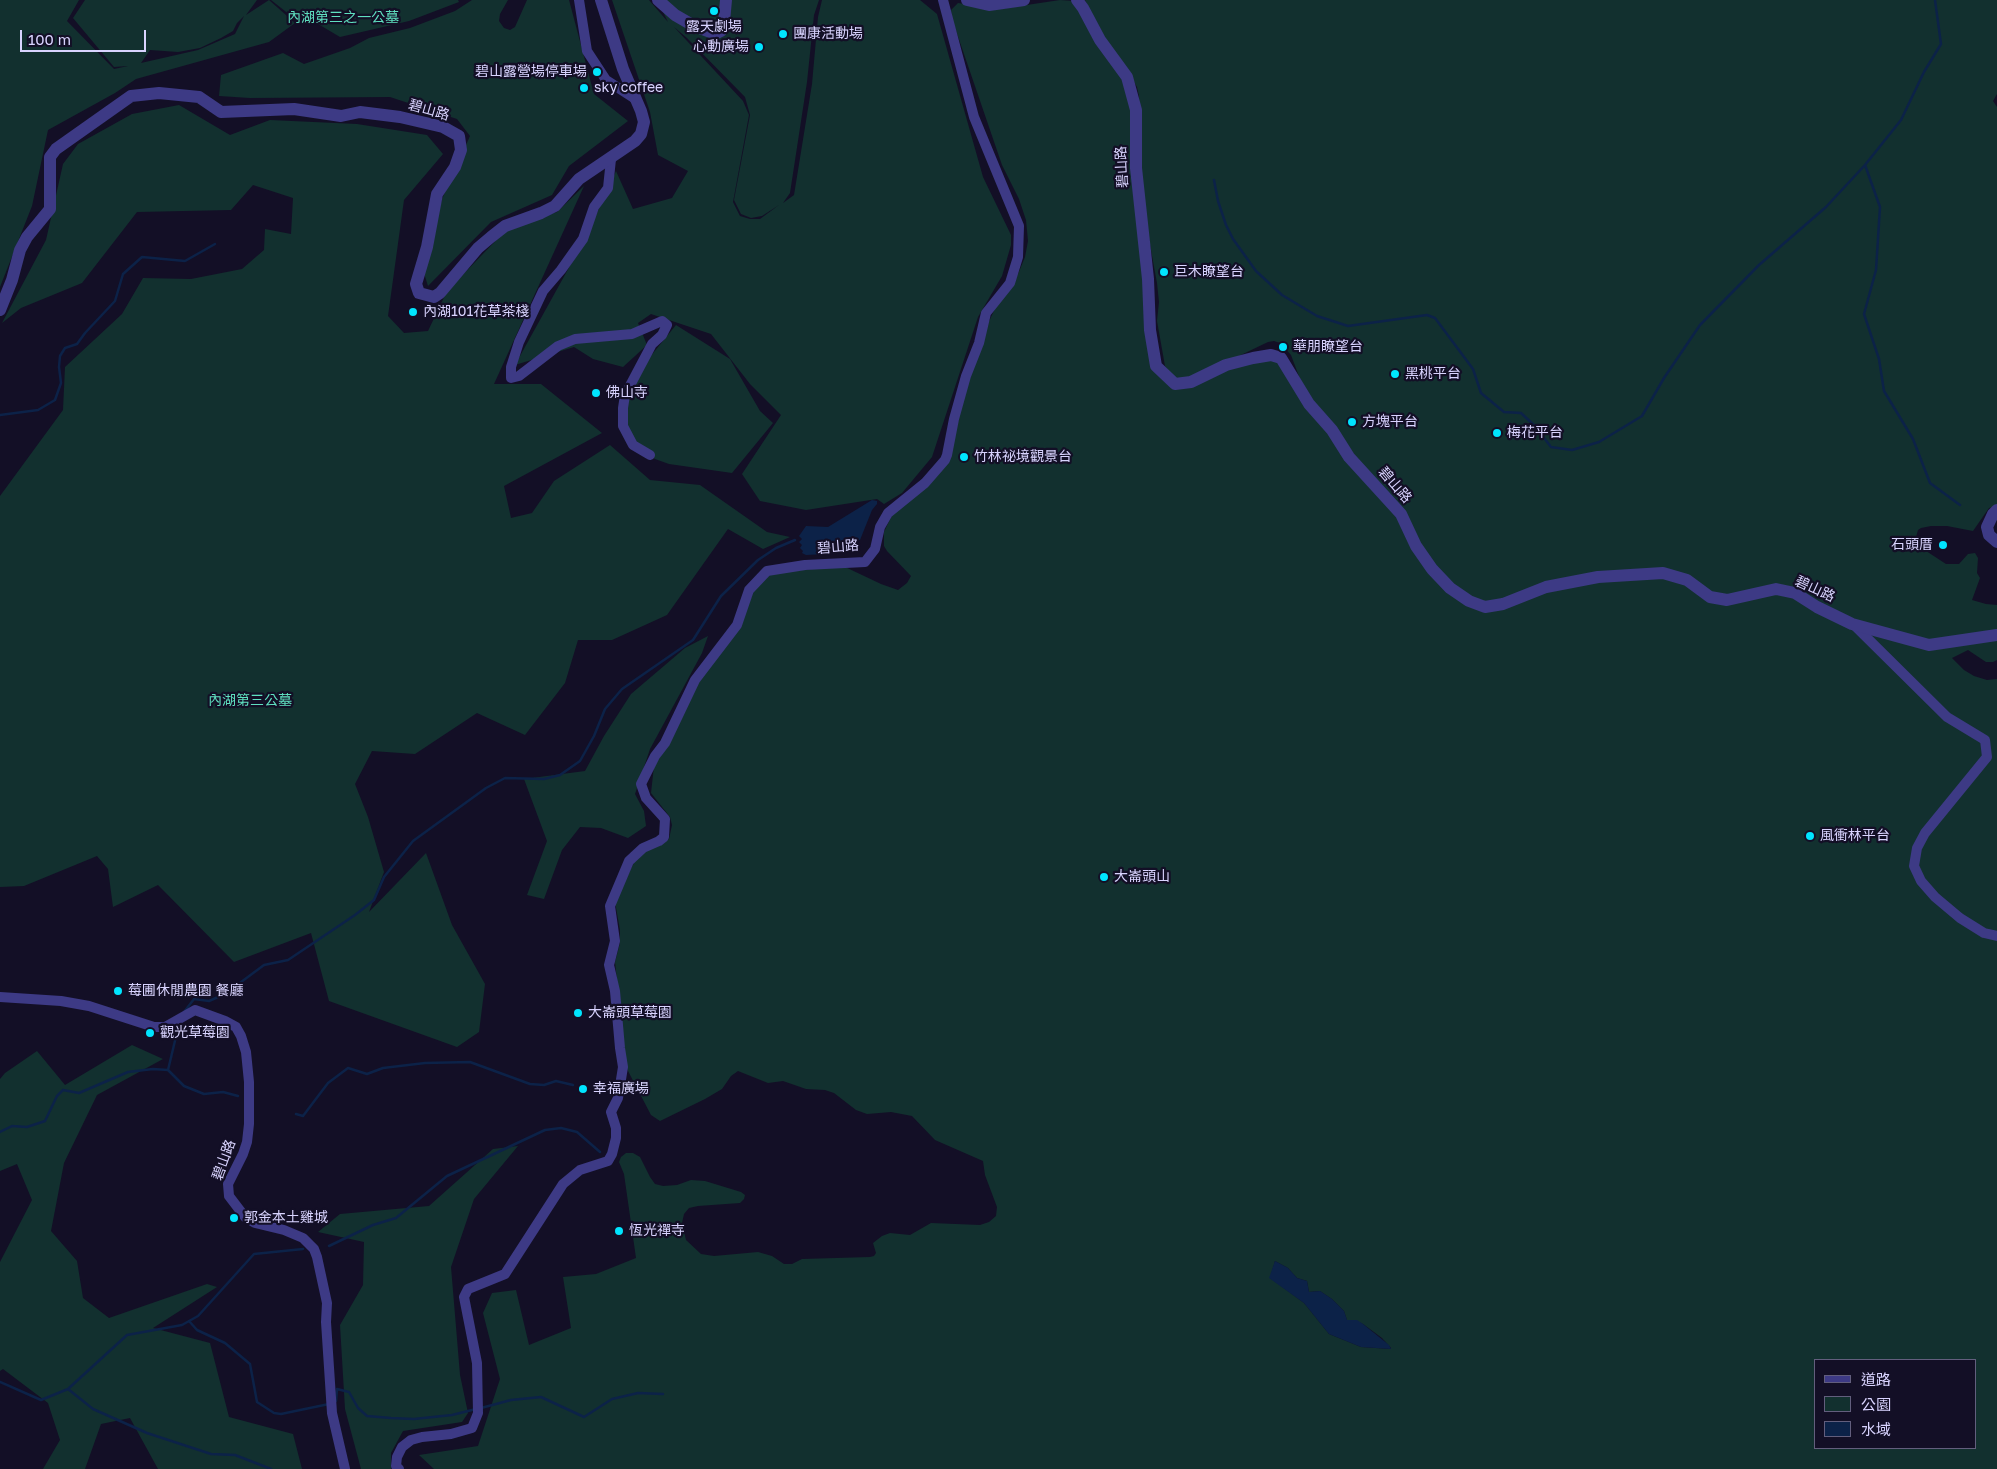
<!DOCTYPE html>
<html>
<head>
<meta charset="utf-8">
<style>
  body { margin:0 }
  #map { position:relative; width:1997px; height:1469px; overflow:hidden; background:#130f26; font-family:"Golos Text","Noto Sans TC",sans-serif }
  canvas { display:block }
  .legend { position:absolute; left:1814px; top:1359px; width:162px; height:90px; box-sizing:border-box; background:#130f26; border:1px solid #625e7d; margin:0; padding:6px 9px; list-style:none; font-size:15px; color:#d9d4ff }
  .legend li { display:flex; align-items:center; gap:10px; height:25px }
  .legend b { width:25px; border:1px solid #625e7d }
  .scale { position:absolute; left:20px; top:30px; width:126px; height:22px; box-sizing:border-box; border:2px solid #d9d4ff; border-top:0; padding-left:6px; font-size:15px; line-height:18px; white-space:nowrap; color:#d9d4ff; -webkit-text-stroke:4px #130f26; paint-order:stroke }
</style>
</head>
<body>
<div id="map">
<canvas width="1997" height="1469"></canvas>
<ul class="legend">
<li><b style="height:6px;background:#3d3a85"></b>道路</li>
<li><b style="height:14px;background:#12302f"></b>公園</li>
<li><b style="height:14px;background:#0c2248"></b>水域</li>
</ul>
<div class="scale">100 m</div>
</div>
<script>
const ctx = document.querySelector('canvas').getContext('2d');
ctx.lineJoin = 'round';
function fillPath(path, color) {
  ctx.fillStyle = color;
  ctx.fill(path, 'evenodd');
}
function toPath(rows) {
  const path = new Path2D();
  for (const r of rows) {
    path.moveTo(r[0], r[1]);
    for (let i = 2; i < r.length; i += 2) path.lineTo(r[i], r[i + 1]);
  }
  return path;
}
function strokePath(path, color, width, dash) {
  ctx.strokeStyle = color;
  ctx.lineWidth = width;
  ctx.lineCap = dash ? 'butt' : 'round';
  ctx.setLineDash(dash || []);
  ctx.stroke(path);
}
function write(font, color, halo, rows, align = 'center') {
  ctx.font = font + ' "Golos Text","Noto Sans TC",sans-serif';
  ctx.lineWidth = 4.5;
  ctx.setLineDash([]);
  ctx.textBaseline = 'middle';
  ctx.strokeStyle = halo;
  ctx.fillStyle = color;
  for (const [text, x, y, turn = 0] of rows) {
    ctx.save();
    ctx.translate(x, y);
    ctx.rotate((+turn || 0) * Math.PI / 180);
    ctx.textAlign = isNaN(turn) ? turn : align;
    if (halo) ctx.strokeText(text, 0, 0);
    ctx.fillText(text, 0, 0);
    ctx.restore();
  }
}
fillPath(toPath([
  [0,0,79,0,67,21,114,69,128,66,114,67,73,18,85,0,257,0,246,15,269,0,295,23,269,42,136,79,115,93,48,130,32,206,0,287],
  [244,16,235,34,198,50,141,63,150,50,178,52,200,48,221,38,233,31,237,23],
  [271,0,458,0,459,2,409,21,340,37,313,21,295,19],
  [472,0,508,0,500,14,499,21,504,28,510,30,515,27,527,0,569,0,594,94,628,121,569,166,552,195,491,222,428,286,423,270,442,199,470,136,457,119,390,97,250,98,219,96,221,75,283,53,304,64,350,48,369,38,410,28,455,11],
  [612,0,649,0,668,22,657,0,819,0,814,15,807,82,790,193,783,203,794,195,812,84,818,17,822,0,920,0,937,14,983,177,1011,235,1011,245,1002,276,978,317,932,457,902,493,884,504,877,499,806,510,760,501,742,474,781,415,750,384,711,334,651,314,638,323,647,345,623,367,593,359,574,347,515,365,587,235,616,171,633,209,672,198,688,171,658,155,650,112],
  [674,27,687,38,745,97,750,115,734,200,741,214,751,218,762,216,779,205,760,219,750,219,740,216,733,202,749,115,743,101],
  [1060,0,1074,1,1079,6,1099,45,1121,76,1131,101,1134,114,1133,160,1147,323,1152,364,1155,369,1171,384,1181,388,1246,363,1262,359,1276,360,1280,364,1307,407,1327,431,1347,462,1393,510,1401,521,1411,547,1420,558,1457,596,1471,606,1488,610,1506,608,1544,592,1598,581,1662,577,1688,586,1711,602,1729,603,1775,592,1796,598,1814,607,1816,605,1802,594,1778,586,1724,598,1713,595,1696,581,1683,574,1666,570,1610,573,1578,578,1540,587,1505,601,1485,604,1476,601,1465,595,1433,566,1418,546,1407,519,1399,506,1360,464,1340,433,1312,400,1300,379,1291,355,1280,343,1274,341,1268,342,1195,377,1185,379,1177,379,1171,374,1165,366,1157,321,1159,302,1157,283,1146,223,1140,151,1139,96,1137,87,1126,68,1108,46,1085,0,1997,0,1997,94,1993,101,1997,107,1997,506,1989,508,1973,531,1947,526,1931,526,1921,528,1918,530,1916,537,1920,547,1946,564,1959,564,1968,554,1975,553,1978,558,1977,573,1980,578,1972,600,1986,604,1997,605,1997,660,1993,662,1986,662,1968,650,1952,658,1964,670,1974,676,1987,680,1997,679,1997,1469,434,1469,419,1455,478,1446,500,1379,483,1313,492,1293,516,1290,529,1345,571,1328,563,1277,596,1274,636,1258,624,1174,619,1162,621,1157,626,1153,633,1153,640,1157,650,1177,655,1184,663,1186,677,1185,691,1180,705,1181,741,1192,745,1195,744,1199,740,1203,698,1206,689,1208,684,1214,682,1223,686,1240,701,1254,714,1256,758,1252,772,1256,784,1264,792,1264,802,1259,870,1257,874,1256,876,1253,873,1243,882,1236,890,1233,910,1235,931,1223,980,1225,989,1222,996,1216,997,1207,985,1175,983,1161,935,1140,912,1116,891,1112,867,1114,856,1110,834,1093,825,1090,806,1089,783,1081,768,1083,738,1071,731,1076,722,1089,705,1099,660,1121,651,1115,628,1071,621,1049,620,1007,615,962,620,943,620,930,615,902,635,860,644,851,669,839,672,825,670,817,651,793,654,766,669,743,680,720,686,701,700,677,740,624,750,592,765,576,771,573,843,566,881,584,898,590,907,583,911,576,887,551,884,546,884,532,892,515,929,482,951,453,966,386,986,328,997,304,1018,274,1025,257,1028,241,1026,220,1019,199,1002,165,952,19,951,10,958,3,1000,9],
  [1275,1261,1288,1268,1297,1278,1307,1281,1309,1292,1320,1291,1332,1299,1344,1311,1347,1320,1357,1321,1363,1324,1382,1338,1391,1348,1391,1349,1361,1347,1329,1334,1304,1303,1270,1278],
  [1816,1360,1976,1360,1976,1448,1816,1448],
  [179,105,230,135,270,120,357,124,427,135,443,154,404,200,388,316,404,333,428,331,447,291,510,226,557,212,584,186,494,384,541,384,602,433,504,486,511,518,532,513,554,481,610,445,650,480,700,485,767,532,790,537,763,549,728,529,667,615,612,640,578,640,565,683,525,735,477,713,415,754,372,751,355,784,368,817,384,872,369,912,426,853,452,925,485,984,479,1032,457,1047,329,1001,311,933,234,962,158,885,113,907,108,869,97,856,24,886,0,887,0,496,63,410,65,367,122,314,143,278,191,279,242,269,264,250,265,229,291,234,293,198,253,185,231,210,137,212,82,283,21,308,2,323,46,240,63,164,78,144,132,114],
  [676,325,730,359,760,411,773,423,732,473,669,464,655,459,632,445,625,425,625,406,636,374],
  [708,636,702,653,650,749,635,794,644,811,646,826,628,838,601,828,580,827,562,850,544,899,527,895,547,841,524,779,585,771,604,736,631,694,685,648],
  [132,1045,163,1059,97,1095,64,1163,51,1231,77,1261,83,1298,109,1318,207,1284,217,1287,153,1328,210,1343,229,1417,293,1434,302,1469,158,1469,130,1418,101,1424,85,1469,43,1469,60,1440,48,1403,3,1369,0,1371,0,1262,32,1200,17,1164,0,1171,0,1079,5,1073,37,1051,65,1085],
  [518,1146,474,1199,451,1267,460,1375,468,1413,462,1422,403,1431,391,1453,391,1469,361,1469,345,1409,340,1325,363,1285,364,1242,318,1232,340,1214,429,1206,493,1149]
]), '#12302f');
fillPath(toPath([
  [872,500,877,501,877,504,872,510,860,540,856,539,846,544,842,553,806,555,802,553,803,551,800,548,802,545,799,542,802,539,799,536,806,526,828,527],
  [1275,1261,1288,1268,1297,1278,1307,1281,1309,1292,1320,1291,1332,1299,1344,1311,1347,1320,1357,1320,1363,1324,1389,1345,1391,1349,1361,1347,1329,1334,1304,1303,1269,1278]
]), '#0c2248');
strokePath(toPath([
  [1935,0,1941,44,1924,72,1901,120,1865,165,1880,207,1876,270,1864,314,1879,359,1884,391,1913,439,1930,483,1960,505],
  [1214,180,1218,201,1226,225,1233,239,1256,271,1282,295,1317,316,1348,326,1427,315,1435,318,1473,369,1481,393,1504,412,1521,413,1535,426,1551,447,1572,450,1599,442,1642,416,1664,378,1700,325,1759,265,1826,207,1865,165],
  [0,415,38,410,55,400,61,383,59,367,60,356,65,348,77,344,85,333,115,301,123,274,142,257,185,261,215,244],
  [184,1012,194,999,209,1001,225,994,264,965,288,960,355,915,374,900,384,877,413,841,486,788,505,778,544,779,560,775,580,761,594,736,605,709,622,689,693,640,721,596,758,560,776,548,795,540],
  [168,1070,179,1024],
  [296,1114,303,1116,328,1083,348,1068,367,1074,383,1068,425,1063,470,1062,530,1084,544,1085,556,1081,573,1085],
  [0,1132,12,1126,27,1127,45,1121,57,1096,63,1090,79,1093,128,1072,153,1069,168,1070,184,1086,204,1094,223,1092,238,1096],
  [329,1246,373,1225,396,1218,447,1176,545,1130,561,1128,577,1132,600,1152],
  [189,1321,197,1330,225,1343,250,1364,257,1402,274,1413,281,1414,329,1404],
  [0,1382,41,1400,68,1389,127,1335,182,1325,198,1316,254,1254,303,1249],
  [68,1389,93,1409,147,1433,211,1454,235,1455,271,1469],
  [336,1401,337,1389,349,1392,358,1408,367,1416,391,1418,414,1419,452,1415,476,1409],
  [481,1408,511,1400,541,1397,584,1417,612,1399,638,1393,663,1394]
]), '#0c2248', 2.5);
strokePath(toPath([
  [579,0,587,51,606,80,634,98],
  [611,159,608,188,594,207,583,239,561,270,543,291,519,342,511,367,511,378,519,376,558,346,575,339,632,334,662,321,667,325,662,335,652,344,625,395,623,408,623,426,633,445,650,455],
  [1853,624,1947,717,1985,740,1987,757,1925,833,1917,848,1914,866,1921,881,1935,897,1960,918,1984,933,1997,936],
  [0,997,61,1001,89,1006,154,1027,165,1027,195,1010,225,1021,236,1027,241,1036,246,1052,249,1082,249,1124,247,1142,243,1154,228,1184,229,1196,245,1217,255,1223,284,1230,303,1238,314,1249,317,1257,327,1303,326,1322,332,1413,345,1469],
  [399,1469,396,1466,397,1457,402,1447,411,1440,422,1437,451,1434,472,1428,478,1413,477,1363,464,1297,468,1289,505,1274,563,1184,580,1170,608,1161,612,1154,616,1138,616,1128,611,1112,618,1098,623,1067,620,1048,615,991,609,965,615,941,610,906,629,861,643,848,659,841,664,837,665,819,646,798,641,784,655,756,665,743,695,680,737,625,749,590,767,571,805,565,865,562,875,549,880,527,888,513,925,483,945,460,947,455,954,419,966,376,979,343,986,313,1010,283,1018,257,1019,226,974,117,943,0]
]), '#3d3a85', 10);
strokePath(toPath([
  [658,0,675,15,694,26,710,32,717,33,721,31,724,22,726,0],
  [967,0,989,5,1024,0],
  [1077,0,1083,8,1100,40,1127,77,1136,110,1136,168,1148,279,1150,330,1156,366,1175,384,1191,382,1226,365,1253,358,1271,355,1281,358,1309,404,1332,430,1349,457,1401,514,1416,546,1432,569,1450,588,1469,601,1485,607,1503,604,1546,587,1598,577,1663,573,1687,580,1710,597,1727,600,1776,589,1795,593,1817,607,1852,624,1929,645,1997,635],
  [0,310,12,280,20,250,27,237,50,209,50,157,56,149,131,96,159,93,199,97,221,112,294,109,341,116,360,112,400,117,443,127,459,136,461,150,455,167,437,194,427,247,416,284,419,293,434,297,440,293,478,248,491,237,505,226,541,213,555,206,579,179,635,141,641,134,644,122,641,111,623,69,601,0],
  [1997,510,1993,514,1987,527,1989,535,1997,542]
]), '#3d3a85', 12);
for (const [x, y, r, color] of [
  [714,11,5,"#00e5ff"],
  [783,34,5,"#00e5ff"],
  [759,47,5,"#00e5ff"],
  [597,72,5,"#00e5ff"],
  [584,88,5,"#00e5ff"],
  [1164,272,5,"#00e5ff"],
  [413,312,5,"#00e5ff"],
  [1283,347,5,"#00e5ff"],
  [1395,374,5,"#00e5ff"],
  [596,393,5,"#00e5ff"],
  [1352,422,5,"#00e5ff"],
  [1497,433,5,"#00e5ff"],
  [964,457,5,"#00e5ff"],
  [1943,545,5,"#00e5ff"],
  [1810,836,5,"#00e5ff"],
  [1104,877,5,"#00e5ff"],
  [118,991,5,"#00e5ff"],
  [578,1013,5,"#00e5ff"],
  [150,1033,5,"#00e5ff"],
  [583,1089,5,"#00e5ff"],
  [234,1218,5,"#00e5ff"],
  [619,1231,5,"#00e5ff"]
]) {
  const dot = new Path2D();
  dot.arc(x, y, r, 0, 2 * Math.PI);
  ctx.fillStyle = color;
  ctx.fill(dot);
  strokePath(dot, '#130f26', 2);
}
write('14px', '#5fe0c0', '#130f26', [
  ["內湖第三之一公墓",343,18],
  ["內湖第三公墓",250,701]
]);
write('14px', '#d9d4ff', '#130f26', [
  ["露天劇場",714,27,"center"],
  ["團康活動場",793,34],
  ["心動廣場",749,47,"right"],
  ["碧山露營場停車場",587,72,"right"],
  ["sky coffee",594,88],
  ["巨木瞭望台",1174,272],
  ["內湖101花草茶棧",423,312],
  ["華朋瞭望台",1293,347],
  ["黑桃平台",1405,374],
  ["佛山寺",606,393],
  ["方塊平台",1362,422],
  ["梅花平台",1507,433],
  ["竹林祕境觀景台",974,457],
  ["石頭厝",1933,545,"right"],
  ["風衝林平台",1820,836],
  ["大崙頭山",1114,877],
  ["莓圃休閒農園 餐廳",128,991],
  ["大崙頭草莓園",588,1013],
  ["觀光草莓園",160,1033],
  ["幸福廣場",593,1089],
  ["郭金本土雞城",244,1218],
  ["恆光禪寺",629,1231]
], 'left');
write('14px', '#d9d4ff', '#130f26', [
  ["碧山路",429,110,16],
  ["碧山路",1122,167,-93],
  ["碧山路",1395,485,49],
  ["碧山路",838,547,-5],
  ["碧山路",1815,589,25],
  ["碧山路",224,1160,-70]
]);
</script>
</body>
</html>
